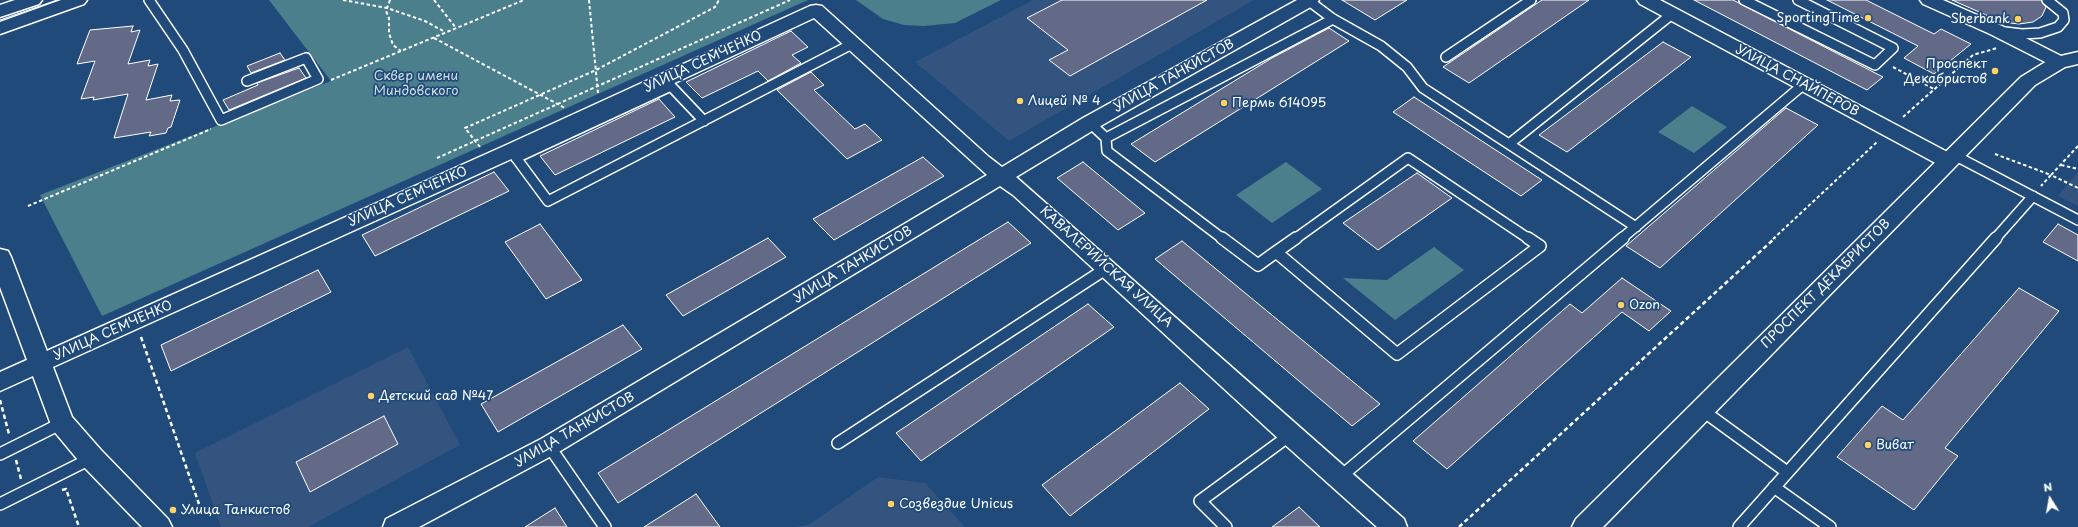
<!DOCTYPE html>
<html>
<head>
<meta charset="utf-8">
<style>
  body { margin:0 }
  #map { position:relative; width:2078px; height:527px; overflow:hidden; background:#1f4a7a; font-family:"Playpen Sans",sans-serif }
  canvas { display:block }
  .north { position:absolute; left:2030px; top:479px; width:40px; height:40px; -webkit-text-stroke:3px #1f4a7a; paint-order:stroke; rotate:349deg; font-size:11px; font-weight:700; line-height:16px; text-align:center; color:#fff }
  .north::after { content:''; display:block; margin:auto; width:14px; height:18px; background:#fff; clip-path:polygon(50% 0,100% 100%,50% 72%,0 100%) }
</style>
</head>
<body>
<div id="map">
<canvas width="2078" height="527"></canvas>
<div class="north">N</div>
</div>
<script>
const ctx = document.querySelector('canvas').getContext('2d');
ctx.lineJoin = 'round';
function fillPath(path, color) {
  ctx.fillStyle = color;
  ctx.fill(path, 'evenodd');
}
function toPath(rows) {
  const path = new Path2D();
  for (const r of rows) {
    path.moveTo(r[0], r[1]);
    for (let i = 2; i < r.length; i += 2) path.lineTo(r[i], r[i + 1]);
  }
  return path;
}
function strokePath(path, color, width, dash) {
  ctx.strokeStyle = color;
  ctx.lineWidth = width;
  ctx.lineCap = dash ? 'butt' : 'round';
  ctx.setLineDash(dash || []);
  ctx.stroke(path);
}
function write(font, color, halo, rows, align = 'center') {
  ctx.font = font + ' "Playpen Sans",sans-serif';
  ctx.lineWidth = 3.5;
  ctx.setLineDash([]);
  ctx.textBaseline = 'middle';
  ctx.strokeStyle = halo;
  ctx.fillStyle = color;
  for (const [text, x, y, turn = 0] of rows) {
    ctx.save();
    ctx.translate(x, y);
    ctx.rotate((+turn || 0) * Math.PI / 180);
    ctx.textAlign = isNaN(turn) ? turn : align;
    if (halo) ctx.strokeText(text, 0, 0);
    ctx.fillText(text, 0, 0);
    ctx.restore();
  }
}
fillPath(toPath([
  [1033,0,1254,0,1009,141,915,62],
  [2078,172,2078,206,2058,196],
  [408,347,460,445,308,527,221,527,195,453],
  [878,477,925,483,965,527,793,527,808,525]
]), '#33547e');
fillPath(toPath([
  [269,0,808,0,102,316,40,195,331,81],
  [856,0,1001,0,955,23,924,26,904,25,883,19],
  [1692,106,1727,127,1694,153,1658,132],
  [1286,162,1322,189,1272,223,1236,195],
  [1434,247,1464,270,1395,320,1343,278,1387,280]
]), '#4b7f8c');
const building = toPath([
  [1062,0,1207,0,1070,76,1049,60,1068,50,1027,18,1062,0],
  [1342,0,1407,0,1375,20,1342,0],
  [1542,0,1589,0,1469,83,1443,67,1542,0],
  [1694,0,1733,0,1883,77,1867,90,1694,0],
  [1827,0,1866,0,1934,34,1941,29,1971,44,1934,74,1904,58,1918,46,1827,0],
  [1952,0,2041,0,2046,7,2042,16,2033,22,2019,24,2002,22,1952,0],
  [133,26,131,32,140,30,128,64,150,60,148,66,158,64,146,100,172,95,170,101,180,100,171,127,168,128,166,133,149,136,151,132,114,138,128,94,93,100,94,97,81,99,95,61,77,64,90,30,133,26],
  [1329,28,1349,41,1155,162,1131,144,1272,58,1329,28],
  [791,31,808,47,792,55,801,63,768,81,758,71,702,98,686,82,791,31],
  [1663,42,1691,57,1567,152,1539,135,1663,42],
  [280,53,285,60,251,73,247,66,280,53],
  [299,68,306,78,229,110,223,100,258,85,257,83,299,68],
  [811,72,824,85,814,90,855,129,865,124,882,140,847,159,777,90,811,72],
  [1414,97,1542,180,1521,196,1393,112,1414,97],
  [659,99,675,117,555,175,540,156,659,99],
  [1786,108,1818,125,1660,268,1626,246,1786,108],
  [923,157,944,176,834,240,813,219,923,157],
  [1083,162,1145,213,1118,230,1057,178,1083,162],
  [494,172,509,191,375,256,362,235,494,172],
  [1417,173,1452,198,1378,250,1343,223,1417,173],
  [1008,222,1031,243,618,503,598,473,1008,222],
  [540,224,582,280,546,299,505,242,540,224],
  [2058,224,2078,235,2078,261,2043,242,2058,224],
  [768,238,786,257,683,316,666,295,768,238],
  [1182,241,1380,404,1352,426,1155,259,1182,241],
  [318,270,331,292,171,371,161,345,318,270],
  [1622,278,1671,311,1649,331,1622,312,1447,469,1413,441,1570,304,1582,313,1622,278],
  [2019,288,2059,311,1945,448,1958,456,1914,510,1837,457,1882,406,1903,420,2019,288],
  [1088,304,1114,327,921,461,896,433,1088,304],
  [623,325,642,349,498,432,481,404,623,325],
  [1180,383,1209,409,1070,516,1042,485,1180,383],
  [384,416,398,444,310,492,296,462,384,416],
  [696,494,720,527,644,527,696,494],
  [1299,507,1320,527,1272,527,1299,507],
  [555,508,567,527,525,527,555,508]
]);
fillPath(building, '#626a87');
strokePath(building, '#fff', 1);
const serviceFar1 = toPath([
  [149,0,183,50,221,120,318,79,306,58,247,81],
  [1744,0,1875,65,1893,48,1798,0],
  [1333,19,1381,46,1407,67,1423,88,1636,227],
  [2005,32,2022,34,2040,33,2058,27,2064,20,2063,13,2047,0],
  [1446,57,1531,0],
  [667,82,704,121],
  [1090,123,1106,138,1333,19,1309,1],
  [1106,138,1107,151,1223,239],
  [1509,144,1672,14],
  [511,151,548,201,854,43],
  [1954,155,2078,220],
  [516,158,671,86],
  [1295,239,1408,158,1529,239],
  [1621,239,1804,84],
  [1995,239,2033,196]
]);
const service = toPath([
  [1222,238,1258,265,1276,252],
  [1276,252,1397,354,1540,246,1528,238],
  [1276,252,1296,238],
  [1702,410,1787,472],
  [838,443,1107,268],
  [549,446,605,527],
  [0,454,62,423],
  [1339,478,1623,238],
  [1774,487,1830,527],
  [0,504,92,458],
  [1226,527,1200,501,1290,435],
  [1739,527,1996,238]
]);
const minor = toPath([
  [1297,0,1319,0,1316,4,1097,128,1016,177,1404,519,1407,527,1377,527,1282,442,1013,195,1000,186,557,453,419,527,383,527,386,519,541,439,987,175,814,18,518,156,0,391,0,372,504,146,810,6,816,5,822,6,989,157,1002,167,1083,118,1297,0],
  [1920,0,1943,0,2002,26,2065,58,2068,62,2065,66,2059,68,2053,66,1990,34,1923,4,1920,0]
]);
const tertiary = toPath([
  [1637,0,1660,0,1955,156,1958,161,1955,166,1948,168,1941,166,1640,4,1637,0],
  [0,249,8,251,11,257,72,417,101,450,168,519,172,527,142,527,83,466,53,430,0,287,0,249]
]);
const secondary = toPath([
  [15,0,42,0,39,4,0,17,0,5,15,0],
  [61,0,87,0,84,4,0,34,0,22,61,0],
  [2078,52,2078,64,2065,67,2035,85,1603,527,1572,527,1576,519,2021,77,2052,58,2078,52]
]);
strokePath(serviceFar1, '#fff', 12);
strokePath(service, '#fff', 14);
strokePath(minor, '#fff', 3);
strokePath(tertiary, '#fff', 3);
strokePath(secondary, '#fff', 3);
strokePath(toPath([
  [343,0,387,8,425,21,445,32],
  [390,0,386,11,389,18,389,33,393,45,401,51],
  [434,0,456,28],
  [589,0,598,93],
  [434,38,565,108],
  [1893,67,1934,89],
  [331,80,524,0],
  [1903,117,1973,55,1997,48],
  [2078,146,2051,175,2078,188],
  [480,147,465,128,596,70,715,7,719,0],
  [1995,154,2051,175,2041,186],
  [437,158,790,0],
  [2061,165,2078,169],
  [28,206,211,129],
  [1773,239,1877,142]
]), '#fff', 2, [3.5, 2.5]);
strokePath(toPath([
  [141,337,199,504],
  [0,400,9,434],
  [16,460,21,479],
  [62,490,66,489,79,527],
  [1459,527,1775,238]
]), '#fff', 2.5, [4.5, 3]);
strokePath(serviceFar1, '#1f4a7a', 9);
strokePath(service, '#1f4a7a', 11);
fillPath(minor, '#1f4a7a');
fillPath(tertiary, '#1f4a7a');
fillPath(secondary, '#1f4a7a');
strokePath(toPath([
  [0,20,57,0]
]), '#fff', 1);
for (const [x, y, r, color] of [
  [1868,18,4,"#ffd166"],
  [2018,19,4,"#ffd166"],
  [1995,71,4,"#ffd166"],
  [1020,101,4,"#ffd166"],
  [1224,103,4,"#ffd166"],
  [1621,305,4,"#ffd166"],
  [371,396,4,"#ffd166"],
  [1868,445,4,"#ffd166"],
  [891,504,4,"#ffd166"],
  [173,510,4,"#ffd166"]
]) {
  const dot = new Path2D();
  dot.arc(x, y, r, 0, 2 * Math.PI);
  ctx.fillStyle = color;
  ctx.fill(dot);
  strokePath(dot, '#1f4a7a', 1.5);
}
write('13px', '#fff', '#1f4a7a', [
  ["SportingTime",1860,18,"right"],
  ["Sberbank",2010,19,"right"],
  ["Проспект",1987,64,"right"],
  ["Декабристов",1987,79,"right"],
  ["Лицей № 4",1028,101],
  ["Пермь 614095",1232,103],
  ["Ozon",1629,305],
  ["Детский сад №47",379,396],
  ["Виват",1876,445],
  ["Созвездие Unicus",899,504],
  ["Улица Танкистов",181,510]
], 'left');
write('13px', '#fff', '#1f4a7a', [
  ["УЛИЦА СЕМЧЕНКО",703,62,-25],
  ["УЛИЦА ТАНКИСТОВ",1174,76,-29],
  ["УЛИЦА СНАЙПЕРОВ",1797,81,28],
  ["УЛИЦА СЕМЧЕНКО",408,197,-24],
  ["УЛИЦА ТАНКИСТОВ",853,265,-31],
  ["КАВАЛЕРИЙСКАЯ УЛИЦА",1106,267,42],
  ["ПРОСПЕКТ ДЕКАБРИСТОВ",1826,284,-45],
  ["УЛИЦА СЕМЧЕНКО",113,331,-24],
  ["УЛИЦА ТАНКИСТОВ",575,430,-30]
]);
write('13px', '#d2dfe2', '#1f4a7a', [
  ["Сквер имени",416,76],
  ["Миндовского",416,91]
]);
</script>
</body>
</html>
